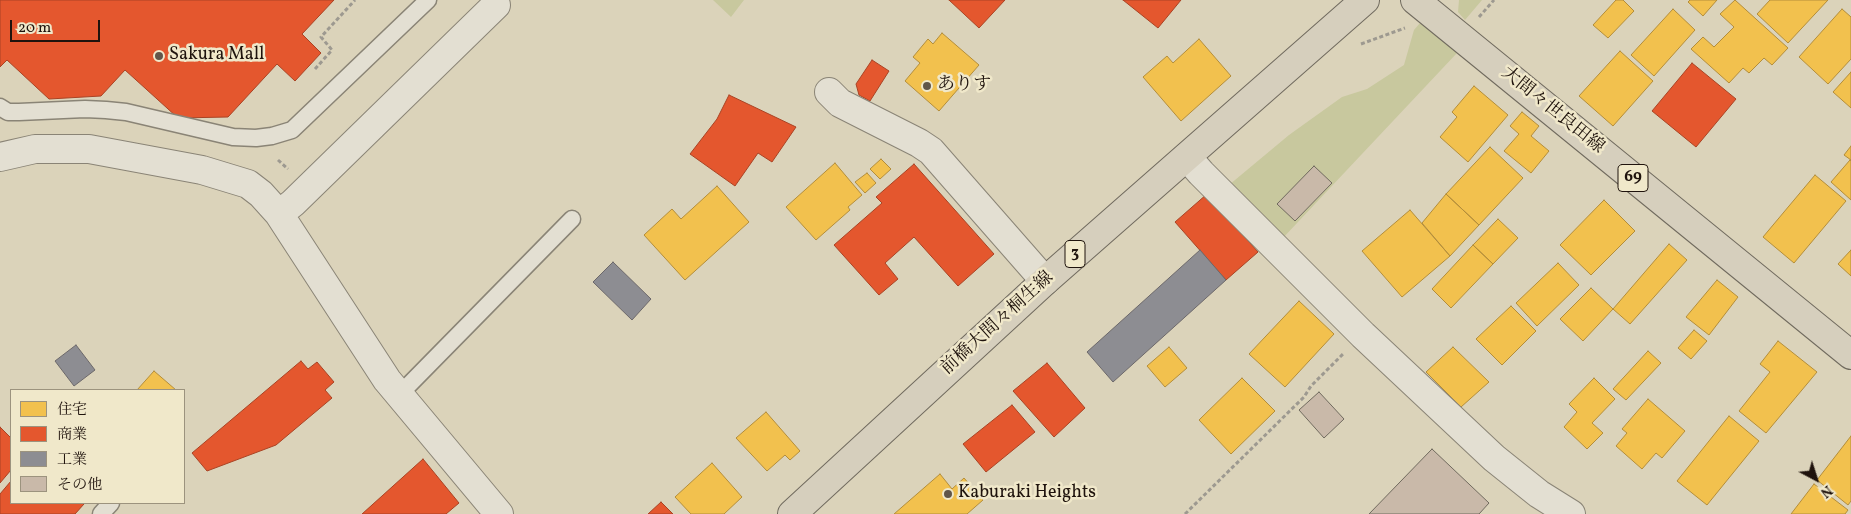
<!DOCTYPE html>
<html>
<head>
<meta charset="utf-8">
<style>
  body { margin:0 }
  #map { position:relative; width:1851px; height:514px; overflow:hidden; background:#dbd3ba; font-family:Vollkorn,"Noto Serif JP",serif }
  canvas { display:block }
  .legend { position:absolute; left:10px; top:389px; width:175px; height:115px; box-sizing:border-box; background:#f0e8ca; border:1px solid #9c937e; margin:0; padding:6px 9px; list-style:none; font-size:15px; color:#1f130d }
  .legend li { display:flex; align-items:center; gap:10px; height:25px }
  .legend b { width:25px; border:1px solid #9c937e }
  .north { position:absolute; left:1791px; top:454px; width:50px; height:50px; -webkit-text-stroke:4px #f0e8ca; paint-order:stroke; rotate:140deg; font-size:14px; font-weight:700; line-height:20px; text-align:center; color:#1f130d }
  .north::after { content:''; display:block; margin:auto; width:18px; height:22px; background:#1f130d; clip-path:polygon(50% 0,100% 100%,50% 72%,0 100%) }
  .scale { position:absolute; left:10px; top:20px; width:90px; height:22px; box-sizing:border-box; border:2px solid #1f130d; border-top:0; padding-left:6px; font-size:15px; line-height:18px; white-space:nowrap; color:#1f130d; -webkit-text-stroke:4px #f0e8ca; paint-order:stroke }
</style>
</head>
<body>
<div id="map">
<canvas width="1851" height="514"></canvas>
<ul class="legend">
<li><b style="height:14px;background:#f2c14e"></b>住宅</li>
<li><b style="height:14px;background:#e4572e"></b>商業</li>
<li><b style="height:14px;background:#8d8d92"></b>工業</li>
<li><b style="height:14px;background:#c9b9a9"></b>その他</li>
</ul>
<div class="north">N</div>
<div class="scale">20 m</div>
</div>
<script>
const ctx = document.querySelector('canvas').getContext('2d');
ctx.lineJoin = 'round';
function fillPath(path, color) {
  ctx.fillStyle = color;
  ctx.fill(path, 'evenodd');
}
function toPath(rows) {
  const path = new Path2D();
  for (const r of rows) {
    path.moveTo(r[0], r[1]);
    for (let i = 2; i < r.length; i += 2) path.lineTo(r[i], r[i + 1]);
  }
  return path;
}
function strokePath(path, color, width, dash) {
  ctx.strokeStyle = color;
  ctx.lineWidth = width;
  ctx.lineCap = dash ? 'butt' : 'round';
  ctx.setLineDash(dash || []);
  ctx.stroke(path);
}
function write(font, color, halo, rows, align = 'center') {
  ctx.font = font + ' Vollkorn,"Noto Serif JP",serif';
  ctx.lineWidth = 5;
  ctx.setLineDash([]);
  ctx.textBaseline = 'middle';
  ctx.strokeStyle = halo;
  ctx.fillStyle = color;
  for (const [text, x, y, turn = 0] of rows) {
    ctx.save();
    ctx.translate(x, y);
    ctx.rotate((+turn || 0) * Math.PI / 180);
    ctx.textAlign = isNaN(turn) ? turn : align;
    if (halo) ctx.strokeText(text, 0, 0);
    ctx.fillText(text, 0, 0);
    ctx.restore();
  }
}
fillPath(toPath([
  [713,0,744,0,731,17],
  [1459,0,1482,0,1465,20,1458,12],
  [1420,23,1457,53,1282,239,1229,185,1289,135,1342,97,1367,89,1404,65,1414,30]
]), '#c8c89e');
const homes = toPath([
  [1616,0,1623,0,1634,11,1608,38,1593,25,1616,0],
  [1690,0,1717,0,1703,16,1688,2,1690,0],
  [1735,0,1788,48,1772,65,1764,58,1749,73,1743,68,1729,83,1691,49,1703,37,1714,47,1734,27,1720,14,1735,0],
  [1770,0,1828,0,1788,43,1757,14,1770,0],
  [1673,9,1695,30,1654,76,1631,55,1673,9],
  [1842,9,1851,17,1851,59,1828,84,1799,57,1842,9],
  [942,33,979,65,939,111,905,81,920,63,913,57,928,39,933,44,942,33],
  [1199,39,1231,76,1181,121,1143,77,1167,56,1173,63,1199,39],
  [1620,51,1653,81,1613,126,1579,96,1620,51],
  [1851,72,1851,108,1833,92,1851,72],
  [1474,86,1508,115,1468,162,1440,137,1457,117,1452,112,1474,86],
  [1522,112,1539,126,1531,136,1549,151,1531,173,1504,151,1519,134,1510,126,1522,112],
  [1851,146,1851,160,1844,155,1851,146],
  [1490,147,1523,178,1479,225,1446,194,1490,147],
  [881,159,891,169,880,179,870,169,881,159],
  [1850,160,1851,161,1851,200,1831,182,1850,160],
  [835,163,862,195,848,207,850,210,816,240,786,207,835,163],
  [867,173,876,183,865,193,855,182,867,173],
  [1815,175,1846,201,1794,263,1763,237,1815,175],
  [717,186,749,222,685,280,644,235,672,209,681,219,717,186],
  [1446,194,1479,225,1450,256,1422,223,1446,194],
  [1604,200,1635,231,1591,275,1560,245,1604,200],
  [1410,210,1450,256,1402,297,1362,251,1410,210],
  [1498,219,1518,238,1493,264,1473,245,1498,219],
  [1669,244,1687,260,1630,324,1613,309,1669,244],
  [1473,245,1493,264,1451,308,1432,289,1473,245],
  [1851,250,1851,276,1838,264,1851,250],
  [1558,263,1579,285,1537,326,1516,303,1558,263],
  [1717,280,1738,297,1709,335,1686,317,1717,280],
  [1591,288,1613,309,1583,341,1560,319,1591,288],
  [1299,301,1334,334,1285,387,1249,354,1299,301],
  [1511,306,1536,331,1502,365,1476,339,1511,306],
  [1694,330,1707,341,1691,359,1678,348,1694,330],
  [1778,341,1817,372,1766,433,1739,411,1770,372,1760,364,1778,341],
  [1169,347,1187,368,1165,387,1147,366,1169,347],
  [1453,347,1489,382,1461,407,1426,372,1453,347],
  [1648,351,1661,363,1626,400,1613,389,1648,351],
  [154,371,176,390,137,390,154,371],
  [1242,378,1275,411,1231,454,1199,420,1242,378],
  [1594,378,1615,399,1592,423,1603,433,1587,449,1564,427,1577,412,1569,404,1594,378],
  [1648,399,1685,431,1662,458,1656,453,1642,469,1616,446,1627,433,1622,429,1648,399],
  [766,412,800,451,790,460,785,455,767,471,736,438,766,412],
  [1729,416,1759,441,1707,505,1677,481,1729,416],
  [1851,436,1851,501,1848,505,1817,480,1851,436],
  [712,463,742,497,724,514,691,514,675,497,712,463],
  [940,474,952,489,964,478,983,500,967,514,894,514,940,474],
  [1814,484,1848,510,1845,514,1791,514,1814,484]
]);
fillPath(homes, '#f2c14e');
strokePath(homes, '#b38d3a', 1);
const shops = toPath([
  [0,0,334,0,302,34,321,53,295,81,277,64,228,117,178,118,125,70,101,96,49,99,7,60,0,67,0,0],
  [949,0,1005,0,979,28,949,0],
  [1123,0,1181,0,1158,28,1123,0],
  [872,60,889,71,870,101,859,95,856,84,872,60],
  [1692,63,1736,99,1696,147,1652,111,1692,63],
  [729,95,796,127,772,162,758,153,735,186,690,154,717,119,729,95],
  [914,164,994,254,958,286,914,237,885,263,898,279,879,295,834,245,882,203,876,197,914,164],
  [1207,194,1258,252,1226,280,1175,222,1207,194],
  [301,361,308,369,317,362,334,382,325,390,332,398,276,445,207,471,192,453,301,361],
  [1047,363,1085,408,1054,437,1013,391,1047,363],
  [1012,405,1035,432,986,472,963,444,1012,405],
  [0,427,11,438,11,470,0,483,0,427],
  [423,459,459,503,446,514,362,514,423,459],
  [11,481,11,503,82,503,84,504,75,514,0,514,0,494,11,481],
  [661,502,673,514,648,514,661,502]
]);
fillPath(shops, '#e4572e');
strokePath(shops, '#a94324', 1);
const industry = toPath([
  [1200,250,1226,280,1113,382,1087,352,1200,250],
  [613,262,651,299,632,320,593,282,613,262],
  [76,345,95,370,74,386,55,361,76,345]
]);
fillPath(industry, '#8d8d92');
strokePath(industry, '#6c686a', 1);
const building = toPath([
  [1314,166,1332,183,1295,221,1277,204,1314,166],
  [1319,392,1344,419,1324,438,1299,410,1319,392],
  [1432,449,1489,503,1479,514,1369,514,1432,449]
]);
fillPath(building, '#c9b9a9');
strokePath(building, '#706a5e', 1);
const service = toPath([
  [0,107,8,112,19,112,85,109,106,110,126,112,233,137,256,138,272,136,292,130,428,0],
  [399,395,572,219],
  [101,514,111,503]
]);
const minor = toPath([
  [829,92,840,103,919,143,931,151,1045,281],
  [0,157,35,149,89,149,202,170,248,184,261,194,279,214,387,380,499,514],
  [1187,157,1201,173,1363,335,1494,458,1539,494,1571,514],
  [279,214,293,203,496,5]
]);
const primary = toPath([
  [1415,0,1851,355],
  [792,514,1045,281,1365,0]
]);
strokePath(service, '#8a8476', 19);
strokePath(minor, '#8a8476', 30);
strokePath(primary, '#706a5e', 30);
strokePath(toPath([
  [1479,17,1494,0],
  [1361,44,1405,28],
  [315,69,332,50,321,37,355,0],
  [278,160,288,169],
  [1185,514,1304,397,1311,386,1343,354]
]), '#9d9990', 3, [4, 2.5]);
strokePath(service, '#e3dfd2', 16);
strokePath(minor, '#e3dfd2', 28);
strokePath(primary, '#d6cfbd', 28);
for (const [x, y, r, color] of [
  [159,56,5,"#61564a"],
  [927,86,5,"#61564a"],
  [948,494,5,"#61564a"]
]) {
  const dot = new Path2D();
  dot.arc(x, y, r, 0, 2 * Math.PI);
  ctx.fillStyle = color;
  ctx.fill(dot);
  strokePath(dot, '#f0e8ca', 2);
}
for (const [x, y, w] of [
  [1633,178,30],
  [1075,254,20]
]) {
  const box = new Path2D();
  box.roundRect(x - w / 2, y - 13.5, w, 27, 4);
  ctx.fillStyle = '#f0e8ca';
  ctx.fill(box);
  strokePath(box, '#1f130d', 1);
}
write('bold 16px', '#1f130d', null, [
  ["69",1633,178],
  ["3",1075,254]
]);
write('18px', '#1f130d', '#f0e8ca', [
  ["Sakura Mall",169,56],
  ["ありす",937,86],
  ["Kaburaki Heights",958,494]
], 'left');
write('18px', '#1f130d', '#f0e8ca', [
  ["大間々世良田線",1552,111,39],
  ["前橋大間々桐生線",998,324,-42]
]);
</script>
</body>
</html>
